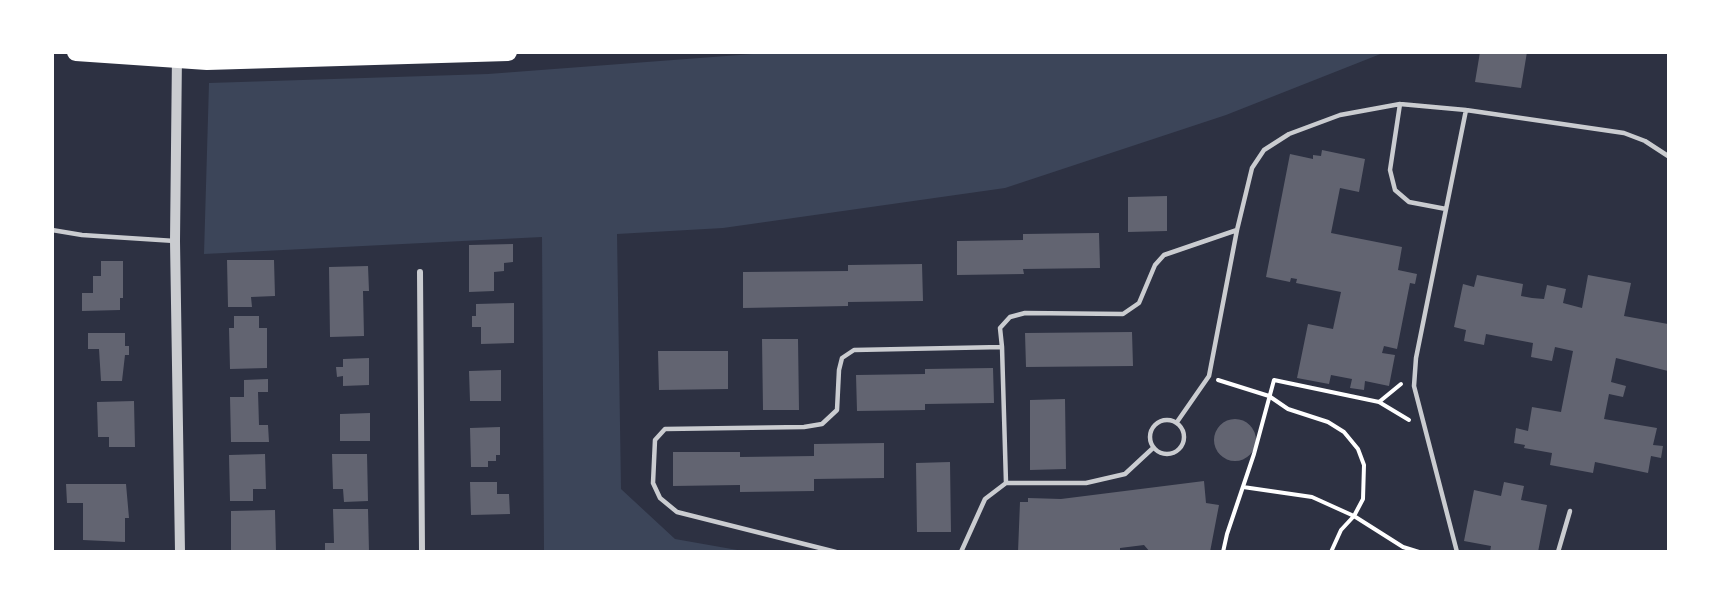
<!DOCTYPE html>
<html>
<head>
<meta charset="utf-8">
<style>
  body { margin:0 }
  #map { position:relative; width:1721px; height:604px; overflow:hidden; background:#2d3142; font-family:"Space Grotesk",sans-serif }
  canvas { display:block }
  .frame { position:absolute; inset:0; border:54px solid #fff; pointer-events:none }
</style>
</head>
<body>
<div id="map">
<canvas width="1721" height="604"></canvas>
<div class="frame"></div>
</div>
<script>
const ctx = document.querySelector('canvas').getContext('2d');
ctx.lineJoin = 'round';
function fillPath(path, color) {
  ctx.fillStyle = color;
  ctx.fill(path, 'evenodd');
}
function toPath(rows) {
  const path = new Path2D();
  for (const r of rows) {
    if (r.length === 3) {
      path.moveTo(r[0] + r[2], r[1]);
      path.arc(r[0], r[1], r[2], 0, 2 * Math.PI);
      continue;
    }
    path.moveTo(r[0], r[1]);
    for (let i = 2; i < r.length; i += 2) path.lineTo(r[i], r[i + 1]);
  }
  return path;
}
function strokePath(path, color, width, dash) {
  ctx.strokeStyle = color;
  ctx.lineWidth = width;
  ctx.lineCap = dash ? 'butt' : 'round';
  ctx.setLineDash(dash || []);
  ctx.stroke(path);
}
fillPath(toPath([
  [779,52,1383,53,1226,115,1005,188,723,228,617,234,621,489,675,539,743,551,544,551,542,237,204,254,209,83,488,74]
]), '#3c4559');
fillPath(toPath([
  [1480,52,1527,52,1521,88,1475,82],
  [1322,150,1365,159,1359,192,1340,188,1331,233,1402,247,1398,270,1417,274,1415,284,1410,283,1397,349,1384,346,1382,353,1395,355,1389,386,1365,381,1364,390,1350,388,1352,379,1331,375,1329,384,1297,378,1308,324,1333,329,1341,292,1296,283,1297,279,1291,278,1290,282,1266,277,1290,154,1313,159,1313,155,1321,156],
  [1167,196,1167,231,1128,232,1128,197],
  [1099,233,1100,268,1023,269,1024,274,957,275,957,241,1023,240,1023,234],
  [513,244,513,262,504,263,504,271,494,272,494,291,469,292,469,245],
  [227,260,274,260,275,296,251,297,252,307,228,307],
  [101,261,123,261,123,298,120,298,120,310,82,311,82,293,93,293,93,276,101,276],
  [922,264,923,301,848,302,848,306,743,308,743,272,848,271,848,265],
  [368,266,369,291,363,291,364,336,330,337,329,267],
  [1477,275,1523,284,1521,296,1532,298,1544,299,1547,285,1566,289,1563,303,1582,308,1588,275,1631,283,1624,316,1668,324,1668,371,1616,358,1611,382,1626,386,1623,397,1609,394,1604,419,1657,428,1653,445,1663,446,1661,458,1651,456,1648,473,1595,462,1593,473,1550,465,1552,453,1524,448,1525,445,1514,443,1516,428,1528,431,1532,407,1561,412,1573,351,1555,347,1552,361,1531,357,1533,343,1486,334,1484,345,1464,341,1466,330,1454,327,1463,284,1474,287],
  [514,303,514,343,481,344,481,327,472,327,472,316,476,316,476,304],
  [234,316,259,316,259,328,267,328,267,368,230,369,229,328,234,328],
  [1132,332,1133,366,1026,367,1025,333],
  [88,333,125,333,125,346,129,346,129,355,125,355,122,381,101,381,99,349,88,349],
  [762,339,798,339,799,410,763,410],
  [658,351,728,351,728,389,659,390],
  [369,358,369,385,343,386,343,376,337,377,336,367,343,367,343,359],
  [993,368,994,403,925,404,925,410,857,411,856,375,925,374,925,369],
  [501,370,501,401,470,401,469,371],
  [268,379,268,392,258,392,259,425,268,425,269,442,231,442,230,397,244,397,244,380],
  [1065,399,1066,469,1030,470,1030,400],
  [134,401,135,447,109,447,109,437,98,437,97,402],
  [370,413,370,441,340,441,340,414],
  [1235,440,21],
  [500,427,500,455,496,455,496,461,488,461,488,467,471,467,470,428],
  [884,443,884,478,814,479,814,491,740,492,740,485,673,486,673,452,740,452,740,457,814,456,814,444],
  [265,454,266,489,253,489,253,501,230,501,229,455],
  [332,454,367,454,368,501,344,502,343,489,333,489],
  [950,462,951,532,917,532,916,463],
  [1204,481,1206,503,1219,505,1210,552,1150,552,1144,545,1120,548,1120,552,1018,552,1020,502,1028,502,1028,498,1061,499],
  [470,482,497,482,497,494,509,494,510,514,471,515],
  [1504,482,1524,486,1521,500,1547,505,1538,552,1490,552,1491,546,1464,541,1474,490,1501,496],
  [66,484,126,484,129,518,125,518,125,542,83,540,83,503,67,503],
  [333,509,368,509,369,552,325,552,325,543,334,543],
  [275,510,276,552,231,552,231,511]
]), '#626471');
strokePath(toPath([
  [1218,380,1269,396,1288,409,1328,422,1344,432,1358,449,1364,465,1363,499,1354,516,1341,530,1331,552],
  [1379,402,1401,384],
  [1243,487,1312,497,1354,516,1403,547,1419,552],
  [1223,552,1227,534,1254,454,1274,380,1379,402,1409,420]
]), '#fff', 4);
strokePath(toPath([
  [1400,104,1390,170,1395,190,1409,202,1446,209],
  [52,230,82,235,175,241],
  [1002,347,1006,483,1086,483,1125,474,1153,448],
  [1167,437,17],
  [1177,422,1209,376,1237,230],
  [836,552,677,512,660,498,653,483,655,440,665,429,804,427,822,424,837,410,839,370,842,358,854,350,1002,347,1000,328,1010,317,1025,313,1123,314,1139,303,1155,265,1164,255,1237,230,1252,168,1264,150,1289,134,1340,115,1400,104,1466,110,1624,133,1645,141,1668,156],
  [961,552,985,499,1006,483],
  [1457,552,1414,386,1416,358,1466,110],
  [1558,552,1570,511]
]), '#caccd0', 4.5);
strokePath(toPath([
  [420,272,422,552]
]), '#caccd0', 6);
strokePath(toPath([
  [177,54,175,241,180,552]
]), '#caccd0', 10);
strokePath(toPath([
  [76,52,207,61,508,52]
]), '#fff', 18);
</script>
</body>
</html>
